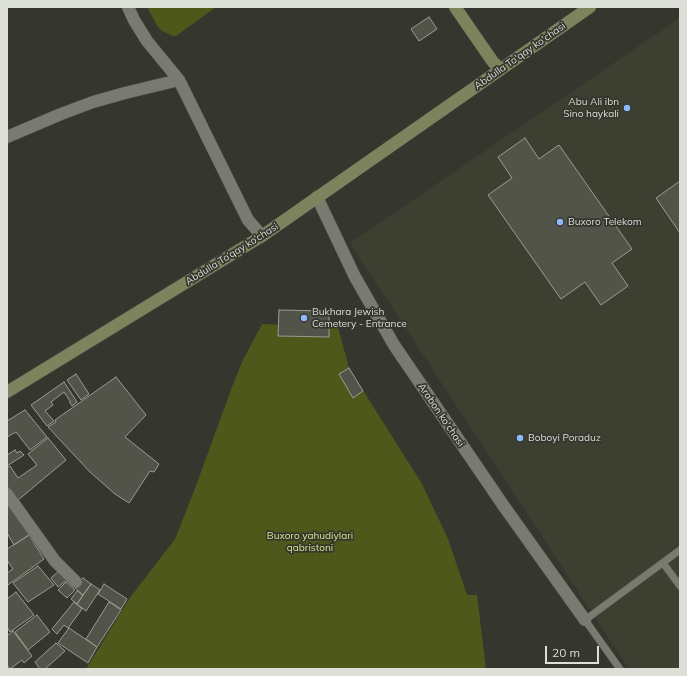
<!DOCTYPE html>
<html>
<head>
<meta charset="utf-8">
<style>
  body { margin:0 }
  #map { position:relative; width:687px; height:676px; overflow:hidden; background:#35372e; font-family:Mulish,sans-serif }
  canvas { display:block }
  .frame { position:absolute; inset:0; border:8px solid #dddfd9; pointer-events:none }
  .scale { position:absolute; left:545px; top:646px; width:54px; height:18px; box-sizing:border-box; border:2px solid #dddfd9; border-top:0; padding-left:5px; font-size:12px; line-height:14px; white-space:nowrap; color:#dddfd9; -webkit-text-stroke:3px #35372e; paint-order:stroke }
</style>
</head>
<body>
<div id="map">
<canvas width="687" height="676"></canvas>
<div class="frame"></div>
<div class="scale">20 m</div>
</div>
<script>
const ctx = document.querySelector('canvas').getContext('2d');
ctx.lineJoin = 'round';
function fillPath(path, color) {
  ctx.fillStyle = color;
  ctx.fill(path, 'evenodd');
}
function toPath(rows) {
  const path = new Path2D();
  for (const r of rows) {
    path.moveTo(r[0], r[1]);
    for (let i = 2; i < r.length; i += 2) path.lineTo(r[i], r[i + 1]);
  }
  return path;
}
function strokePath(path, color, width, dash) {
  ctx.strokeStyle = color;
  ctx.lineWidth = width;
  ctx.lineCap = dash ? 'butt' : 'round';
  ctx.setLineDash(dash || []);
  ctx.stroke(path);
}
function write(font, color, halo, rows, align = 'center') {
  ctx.font = font + ' Mulish,sans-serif';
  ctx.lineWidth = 3.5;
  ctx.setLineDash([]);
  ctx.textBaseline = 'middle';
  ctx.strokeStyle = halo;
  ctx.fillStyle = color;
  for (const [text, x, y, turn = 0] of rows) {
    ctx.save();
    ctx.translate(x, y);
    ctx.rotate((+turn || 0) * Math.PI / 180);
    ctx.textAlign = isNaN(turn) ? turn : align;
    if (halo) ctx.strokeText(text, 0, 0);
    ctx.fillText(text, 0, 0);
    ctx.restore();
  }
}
fillPath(toPath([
  [680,18,680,669,629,669,350,243]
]), '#3d4031');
fillPath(toPath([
  [147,7,216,7,176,36,173,36,162,31,158,27],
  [262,324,338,327,349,368,422,484,448,539,467,595,477,595,486,669,86,669,129,599,175,539,194,491,232,387,243,360]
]), '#4e581b');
const building = toPath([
  [429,17,437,29,419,41,411,29,429,17],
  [525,138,539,159,559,145,632,249,612,263,628,286,601,305,585,282,561,299,488,195,512,178,498,157,525,138],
  [680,181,680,233,656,198,680,181],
  [279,310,329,311,329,337,278,336,279,310],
  [349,368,363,391,353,398,339,374,349,368],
  [76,374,89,394,81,400,67,380,76,374],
  [116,377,146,415,125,437,159,464,154,472,150,471,129,503,115,494,90,472,48,427,56,422,55,420,116,377],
  [64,382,77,402,72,406,70,403,70,401,64,392,51,402,53,405,45,411,54,421,47,426,31,405,64,382],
  [25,410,47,437,30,450,16,432,7,437,7,421,25,410],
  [48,438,66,460,17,501,7,486,7,468,10,466,18,478,37,465,28,454,48,438],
  [15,450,17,453,20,451,24,455,7,466,7,455,15,450],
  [7,503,29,535,14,545,7,533,7,503],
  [29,535,44,559,8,585,7,583,7,573,13,569,7,560,7,549,29,535],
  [38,566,54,585,28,602,13,583,38,566],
  [60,570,68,579,58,587,51,578,60,570],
  [83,578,91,584,83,595,74,587,83,578],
  [66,582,75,590,67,598,58,590,66,582],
  [91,584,100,590,86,611,77,604,91,584],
  [104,584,127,599,121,609,98,594,104,584],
  [77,591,83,595,77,604,71,599,77,591],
  [16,592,34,615,10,632,7,627,7,599,16,592],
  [74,602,82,609,68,628,64,625,57,634,52,629,74,602],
  [109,602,121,610,97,647,86,639,109,602],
  [37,615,50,632,28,650,15,632,37,615],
  [69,628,97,647,88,663,58,643,69,628],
  [13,631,32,656,24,663,22,660,10,669,7,665,7,636,13,631],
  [56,643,65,651,45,669,40,669,35,662,56,643]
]);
fillPath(building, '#52544a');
strokePath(building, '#9a9d91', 1);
const lane = toPath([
  [663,563,680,586],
  [620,669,585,620,680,550]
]);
const street = toPath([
  [128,7,134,20,147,41,179,80,248,220,262,236],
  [7,137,61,114,93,102,125,93,179,80],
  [317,197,355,277,394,345,503,505,585,620],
  [7,494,55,561,76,582]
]);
const secondary = toPath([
  [455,7,493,62,500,69],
  [7,392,262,236,590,7]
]);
strokePath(lane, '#53554d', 8);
strokePath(street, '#53554d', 13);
strokePath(secondary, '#53554d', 13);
strokePath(lane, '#797b71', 7);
strokePath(street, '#797b71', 12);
strokePath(secondary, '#7c835d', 12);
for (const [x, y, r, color] of [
  [627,108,4,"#8cb9fc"],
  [560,222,4,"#8cb9fc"],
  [304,318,4,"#8cb9fc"],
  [520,438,4,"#8cb9fc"]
]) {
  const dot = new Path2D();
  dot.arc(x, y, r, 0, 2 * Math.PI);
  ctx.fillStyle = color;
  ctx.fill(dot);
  strokePath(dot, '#35372e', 1.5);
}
write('10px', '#dddfd9', '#35372e', [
  ["Abdulla To'qay ko'chasi",520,56,-35],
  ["Abdulla To’qay ko’chasi",232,254,-32],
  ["Arabon ko'chasi",441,415,56]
]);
write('10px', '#dddfd9', '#35372e', [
  ["Abu Ali ibn",619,102,"right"],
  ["Sino haykali",619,114,"right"],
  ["Buxoro Telekom",568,222],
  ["Bukhara Jewish",312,312],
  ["Cemetery - Entrance",312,324],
  ["Boboyi Poraduz",528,438]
], 'left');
write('10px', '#d5e88c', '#35372e', [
  ["Buxoro yahudiylari",310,536],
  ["qabristoni",310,548]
]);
</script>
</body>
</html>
